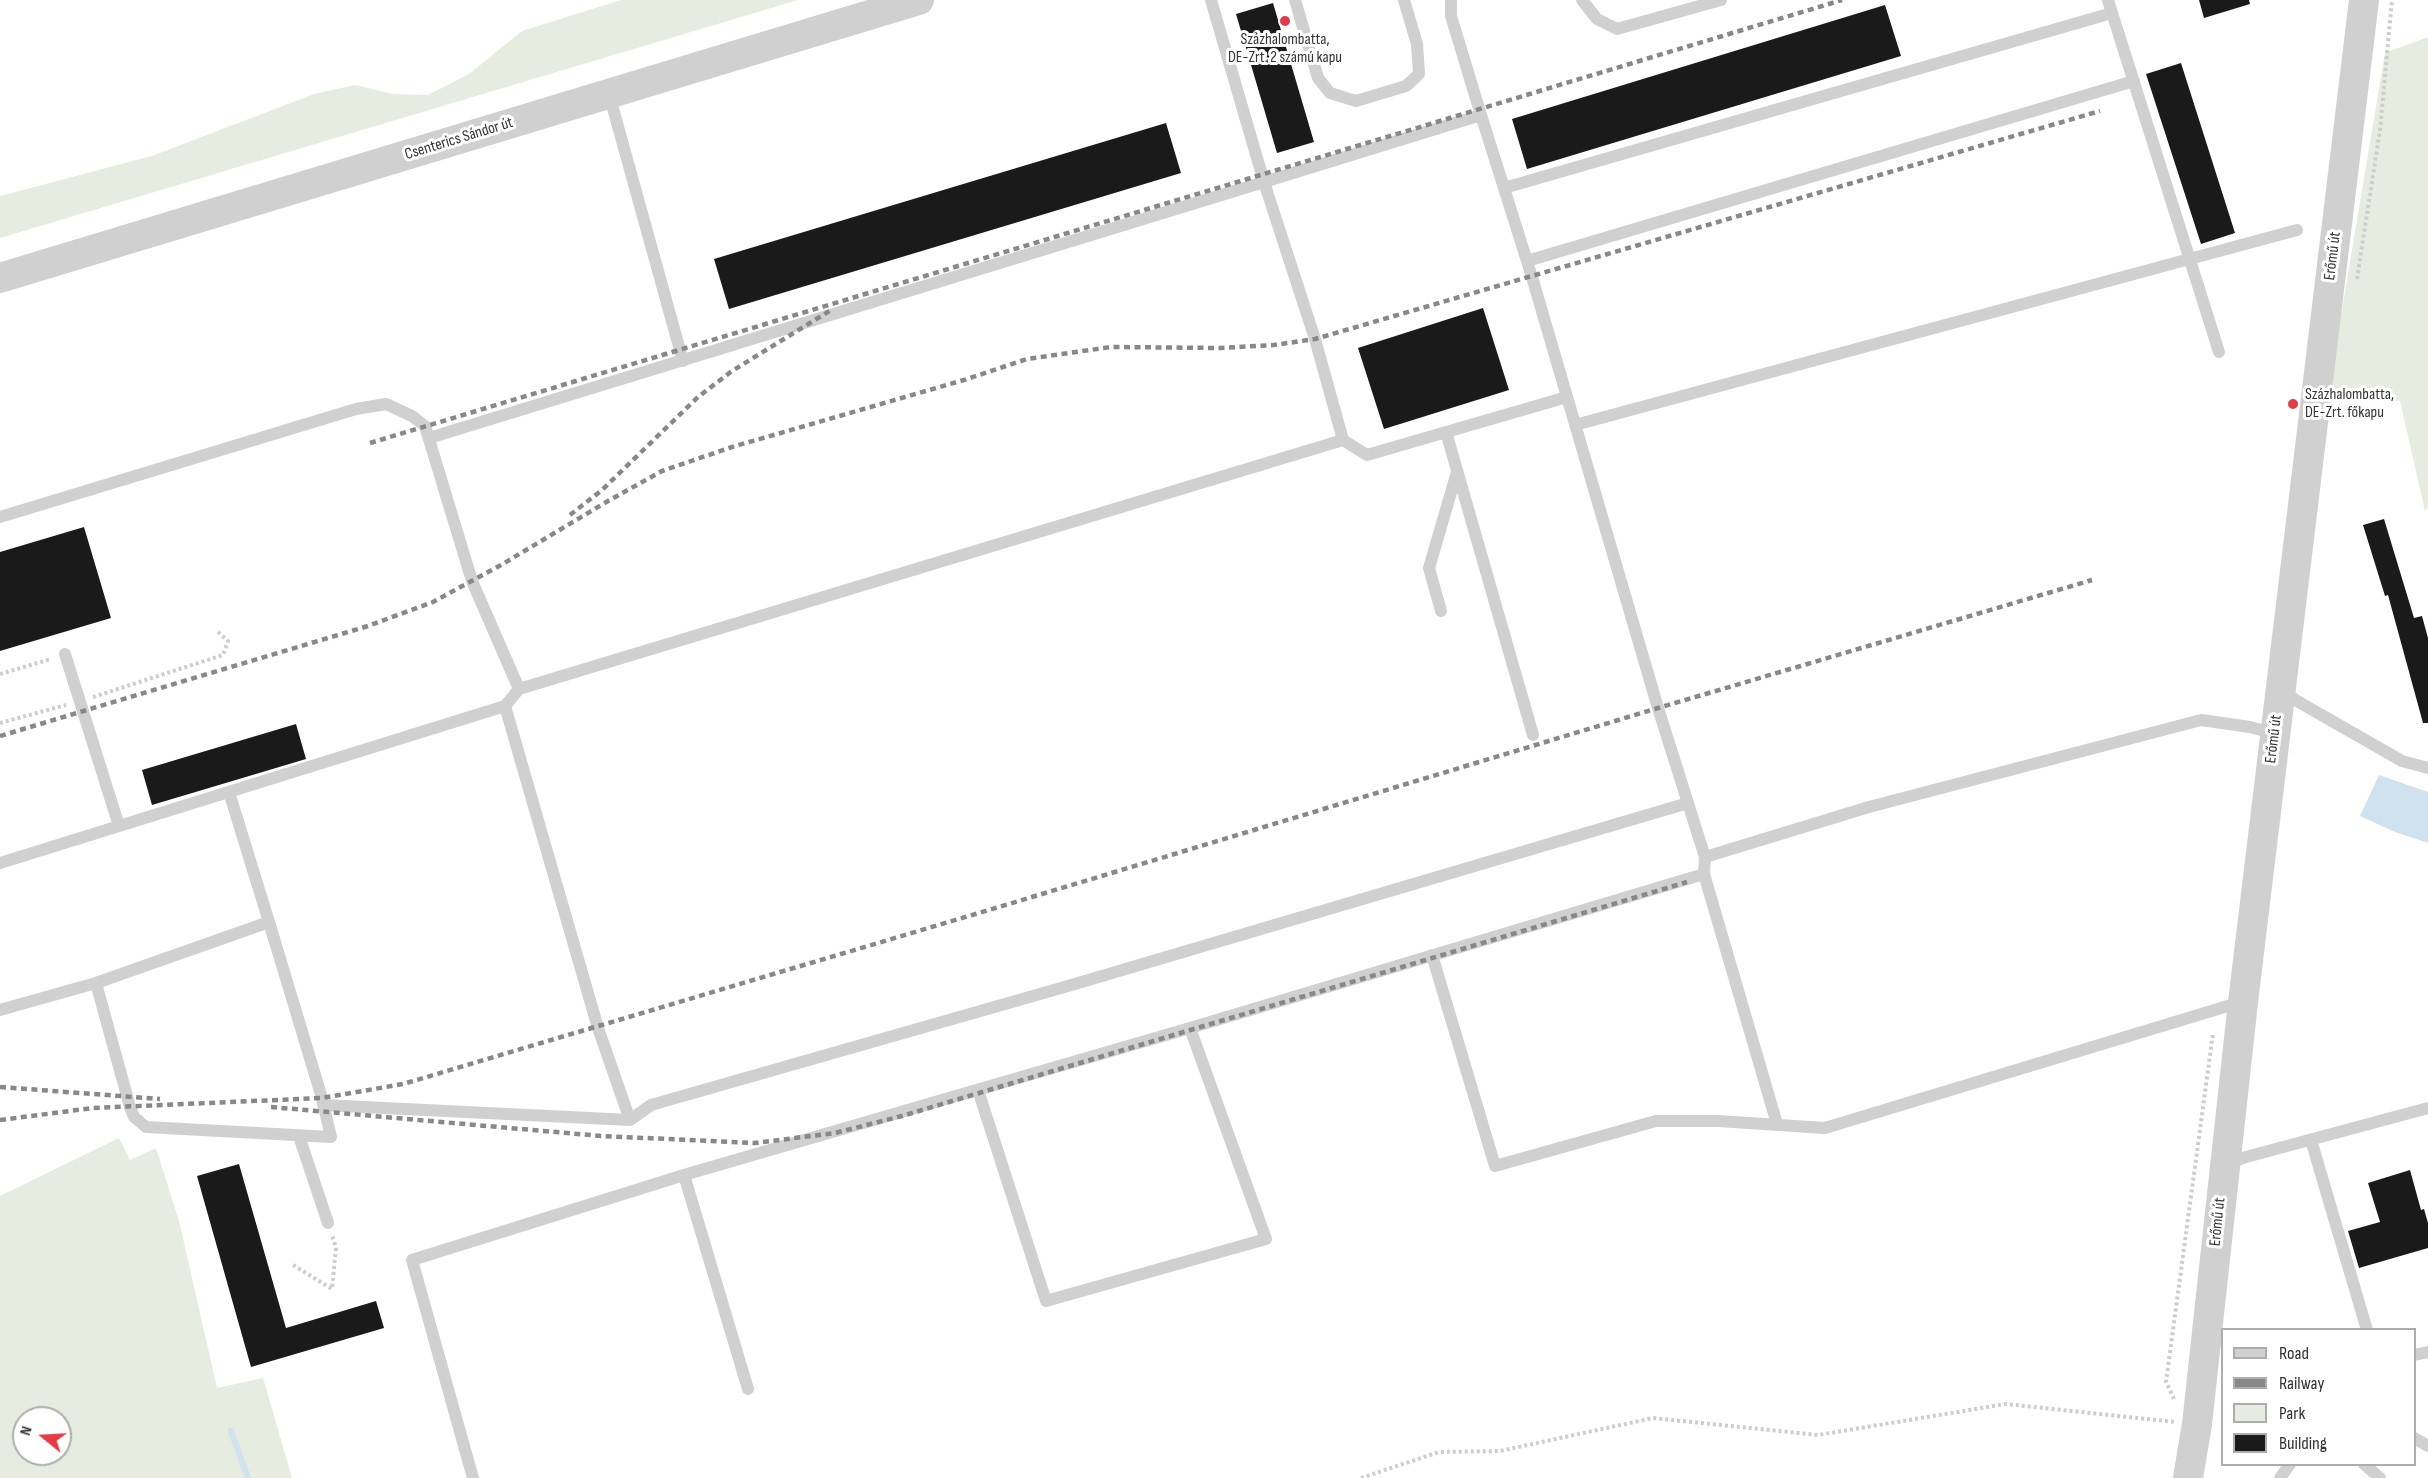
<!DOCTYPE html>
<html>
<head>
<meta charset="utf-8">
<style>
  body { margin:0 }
  #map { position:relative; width:2428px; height:1478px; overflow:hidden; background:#fff; font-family:"Sofia Sans Condensed",sans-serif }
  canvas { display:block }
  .legend { position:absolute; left:2221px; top:1328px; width:195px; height:138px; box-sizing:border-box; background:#fff; border:2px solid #adadad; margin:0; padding:8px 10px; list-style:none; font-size:18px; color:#333 }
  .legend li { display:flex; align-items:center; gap:12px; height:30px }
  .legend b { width:30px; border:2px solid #adadad }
  .north { position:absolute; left:12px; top:1406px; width:60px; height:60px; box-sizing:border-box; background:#fff; border:2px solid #adadad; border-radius:50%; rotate:288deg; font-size:16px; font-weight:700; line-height:24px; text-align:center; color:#333 }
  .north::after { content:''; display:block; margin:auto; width:21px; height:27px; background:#e63946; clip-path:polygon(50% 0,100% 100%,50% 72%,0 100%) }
</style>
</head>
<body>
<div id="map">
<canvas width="2428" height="1478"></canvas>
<ul class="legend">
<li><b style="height:8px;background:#d0d0d0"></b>Road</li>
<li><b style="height:8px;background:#888"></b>Railway</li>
<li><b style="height:16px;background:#e6ecdf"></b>Park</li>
<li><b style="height:16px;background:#1a1a1a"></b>Building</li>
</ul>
<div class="north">N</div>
</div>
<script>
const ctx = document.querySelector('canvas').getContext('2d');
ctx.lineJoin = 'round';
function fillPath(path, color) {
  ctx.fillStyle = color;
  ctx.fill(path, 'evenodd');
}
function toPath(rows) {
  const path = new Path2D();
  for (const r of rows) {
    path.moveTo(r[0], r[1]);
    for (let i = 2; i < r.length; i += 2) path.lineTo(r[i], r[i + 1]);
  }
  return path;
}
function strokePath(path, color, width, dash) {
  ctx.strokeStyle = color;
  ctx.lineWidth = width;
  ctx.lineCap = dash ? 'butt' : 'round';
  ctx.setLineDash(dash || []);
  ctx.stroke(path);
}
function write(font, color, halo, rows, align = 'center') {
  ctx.font = font + ' "Sofia Sans Condensed",sans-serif';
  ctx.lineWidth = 6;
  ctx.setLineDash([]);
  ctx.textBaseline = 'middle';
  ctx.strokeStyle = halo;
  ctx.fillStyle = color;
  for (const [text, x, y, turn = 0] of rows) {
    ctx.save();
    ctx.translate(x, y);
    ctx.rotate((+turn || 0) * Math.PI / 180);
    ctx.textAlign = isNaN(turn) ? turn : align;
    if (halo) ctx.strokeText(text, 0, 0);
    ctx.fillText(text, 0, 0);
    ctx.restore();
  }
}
fillPath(toPath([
  [621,0,798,0,0,238,0,196,152,156,314,94,355,85,393,94,428,95,469,74,522,31],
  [2428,37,2428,507,2425,511,2400,401,2328,393,2385,53],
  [119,1138,130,1160,156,1148,179,1221,217,1388,263,1378,292,1478,0,1478,0,1196],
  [24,1418,60,1418,60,1454,24,1454]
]), '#e6ecdf');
fillPath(toPath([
  [2379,775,2428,792,2428,843,2395,832,2360,816]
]), '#cfe2ee');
strokePath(toPath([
  [231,1431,248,1478]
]), '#cfe2ee', 6);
fillPath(toPath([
  [2199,0,2249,0,2250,4,2204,18],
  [1273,3,1314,142,1277,153,1236,14],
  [1885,5,1901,56,1527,169,1512,119],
  [2181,63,2235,233,2201,244,2146,74],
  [1166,123,1181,173,729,309,714,259],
  [1483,308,1509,390,1384,429,1358,348],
  [2384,519,2414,618,2422,616,2428,638,2428,723,2423,723,2388,595,2385,596,2363,525],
  [84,527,111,618,0,651,0,552],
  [296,724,306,759,152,805,142,770],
  [239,1164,286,1328,376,1301,384,1328,251,1367,197,1176],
  [2410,1170,2421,1210,2424,1209,2428,1223,2428,1248,2359,1268,2348,1231,2380,1222,2368,1183]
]), '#1a1a1a');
strokePath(toPath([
  [2357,279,2380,130,2392,0],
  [0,674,51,659],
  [93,697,223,655,228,641,216,630],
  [0,723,66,705],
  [293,1265,332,1289,336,1248,332,1235],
  [2174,1399,2166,1382,2213,1033],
  [1361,1478,1439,1452,1500,1451,1653,1418,1818,1435,2006,1404,2175,1422]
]), '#cdcdcd', 4, [3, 3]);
strokePath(toPath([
  [1295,0,1318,78,1330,93,1356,101,1406,86,1419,74,1417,44,1404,0],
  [1451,0,1451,16,1481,115],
  [1582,0,1597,19,1617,29,1721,0],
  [2108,0,2219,352],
  [609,94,683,361],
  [1504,188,2112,13],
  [1527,261,2134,81],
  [1567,397,1367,455,1343,440,1315,339,1264,182,1481,115,1532,277,1658,708,1705,857,1704,874],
  [1575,425,2297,230],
  [1446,432,1533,735],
  [429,438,1264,182,1211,0],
  [0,517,356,409,386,404,412,416,425,426,472,581,519,689],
  [1441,611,1429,568,1457,472],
  [65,654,119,826],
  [2281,689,2297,701,2402,761,2428,768],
  [505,706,598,1028,630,1120,651,1105,1068,986,1688,803],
  [1705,857,1869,807,2201,720,2250,727,2275,734],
  [0,863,505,706,519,689,1343,440],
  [1432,955,1495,1166,1656,1121,1718,1121,1825,1128,2241,1002],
  [96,983,130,1107,134,1117,146,1127,331,1137,322,1098,269,922],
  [0,1010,96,983,269,922,229,792],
  [978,1090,1046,1301,1266,1239,1190,1028],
  [323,1105,630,1120],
  [299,1136,328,1223],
  [2311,1140,2367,1330],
  [2225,1164,2246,1157,2428,1108],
  [684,1175,748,1389],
  [2414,1355,2428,1352],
  [2414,1438,2428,1446],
  [2364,1464,2380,1478],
  [473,1478,412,1260,684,1175,1190,1028,1704,874,1777,1124],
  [2280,1478,2290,1464]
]), '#d0d0d0', 12);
strokePath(toPath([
  [0,278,919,0],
  [2188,1478,2197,1424,2243,1002,2364,0]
]), '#d0d0d0', 30);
strokePath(toPath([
  [370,443,1842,0],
  [570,515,602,490,698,397,732,371,831,310],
  [0,736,368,626,433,602,501,565,608,501,662,471,732,447,964,380,1027,359,1111,347,1221,348,1274,345,1315,339,2100,111],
  [0,1087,160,1099],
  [271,1107,601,1136,755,1143,835,1133,902,1116,1687,882],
  [0,1120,93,1108,322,1098,403,1084,979,913,1658,708,2092,580]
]), '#888', 4.5, [6, 4.5]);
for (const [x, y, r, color] of [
  [1285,21,6,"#e63946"],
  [2293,404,6,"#e63946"]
]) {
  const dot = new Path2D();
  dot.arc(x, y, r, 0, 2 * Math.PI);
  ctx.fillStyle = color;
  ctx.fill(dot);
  strokePath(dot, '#fff', 2);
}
write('16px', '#333', '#fff', [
  ["Százhalombatta,",1285,40],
  ["DE-Zrt. 2 számú kapu",1285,58],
  ["Százhalombatta,",2305,395,"left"],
  ["DE-Zrt. főkapu",2305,413,"left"]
]);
write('16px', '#333', '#fff', [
  ["Csenterics Sándor út",459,139,-17],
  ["Erőmű út",2333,256,-83],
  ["Erőmű út",2274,739,-83],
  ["Erőmű út",2218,1222,-84]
]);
</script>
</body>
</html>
